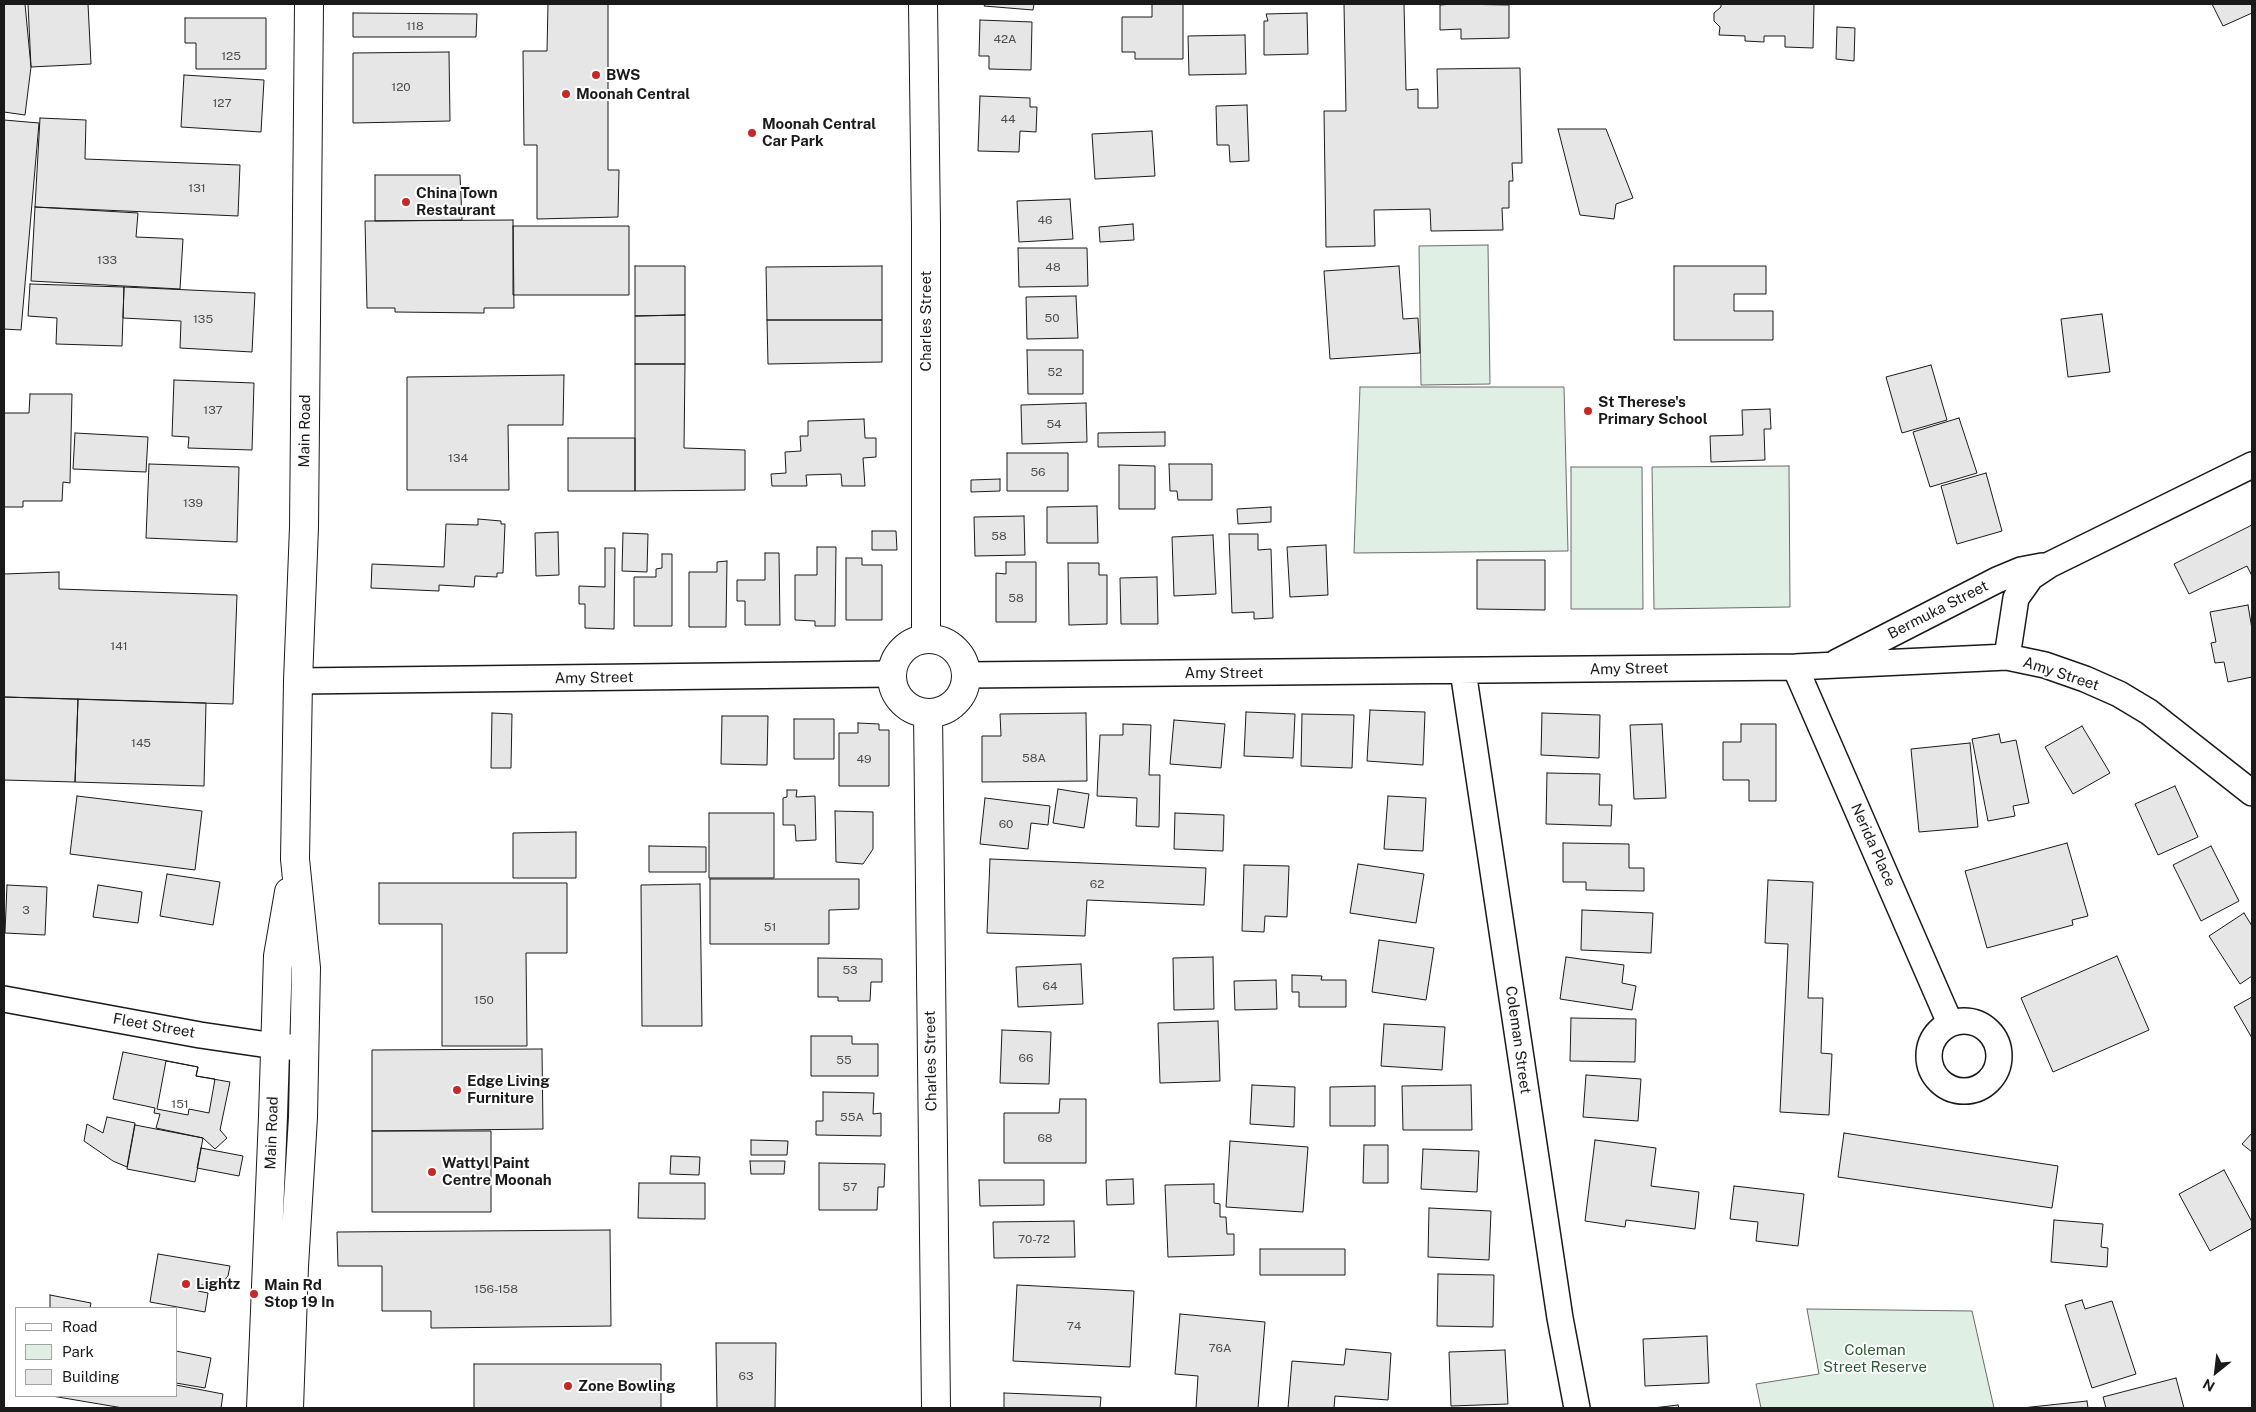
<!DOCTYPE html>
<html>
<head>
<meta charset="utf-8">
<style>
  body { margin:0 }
  #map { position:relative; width:2256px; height:1412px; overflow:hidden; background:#fff; font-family:"Public Sans",sans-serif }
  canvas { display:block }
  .frame { position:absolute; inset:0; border:5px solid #1a1a1a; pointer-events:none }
  .legend { position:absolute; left:15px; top:1307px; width:162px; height:90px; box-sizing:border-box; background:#fff; border:1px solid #a3a3a3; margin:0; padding:6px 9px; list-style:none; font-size:15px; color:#1a1a1a }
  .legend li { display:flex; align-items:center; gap:10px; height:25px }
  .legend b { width:25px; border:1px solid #a3a3a3 }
  .north { position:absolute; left:2191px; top:1347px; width:50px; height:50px; -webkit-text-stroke:4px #fff; paint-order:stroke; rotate:209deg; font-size:14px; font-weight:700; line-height:20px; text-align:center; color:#1a1a1a }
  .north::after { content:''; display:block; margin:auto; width:18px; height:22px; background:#1a1a1a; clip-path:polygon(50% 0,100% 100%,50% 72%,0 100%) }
</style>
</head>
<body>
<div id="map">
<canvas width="2256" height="1412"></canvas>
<div class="frame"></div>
<ul class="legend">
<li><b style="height:6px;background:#fff"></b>Road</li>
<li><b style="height:14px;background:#e0efe3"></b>Park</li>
<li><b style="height:14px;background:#e6e6e6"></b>Building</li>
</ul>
<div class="north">N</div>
</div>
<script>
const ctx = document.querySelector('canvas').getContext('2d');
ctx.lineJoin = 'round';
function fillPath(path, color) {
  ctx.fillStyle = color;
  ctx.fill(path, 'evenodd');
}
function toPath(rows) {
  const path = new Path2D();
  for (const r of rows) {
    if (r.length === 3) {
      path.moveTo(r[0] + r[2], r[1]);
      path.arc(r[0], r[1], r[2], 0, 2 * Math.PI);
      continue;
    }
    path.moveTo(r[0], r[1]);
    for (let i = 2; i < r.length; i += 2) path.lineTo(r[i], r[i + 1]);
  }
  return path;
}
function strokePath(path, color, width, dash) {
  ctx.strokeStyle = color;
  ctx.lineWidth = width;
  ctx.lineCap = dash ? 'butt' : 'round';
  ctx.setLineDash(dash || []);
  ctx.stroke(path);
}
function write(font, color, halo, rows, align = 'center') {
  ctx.font = font + ' "Public Sans",sans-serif';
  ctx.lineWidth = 4;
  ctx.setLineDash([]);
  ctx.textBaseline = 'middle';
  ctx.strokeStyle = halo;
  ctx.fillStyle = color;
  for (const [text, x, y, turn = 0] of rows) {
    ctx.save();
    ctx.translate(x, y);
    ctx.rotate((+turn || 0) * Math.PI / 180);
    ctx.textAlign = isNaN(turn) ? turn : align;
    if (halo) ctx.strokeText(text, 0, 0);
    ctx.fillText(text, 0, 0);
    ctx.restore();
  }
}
const green = toPath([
  [1488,245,1490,384,1421,385,1419,246,1488,245],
  [1360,387,1564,387,1568,551,1354,553,1360,387],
  [1789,466,1790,607,1654,609,1652,467,1789,466],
  [1571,467,1642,467,1643,609,1571,609,1571,467],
  [1807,1309,1972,1311,1994,1408,1761,1408,1756,1384,1819,1374,1807,1309]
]);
fillPath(green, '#e0efe3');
strokePath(green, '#6a6a6a', 1);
const building = toPath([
  [4,4,25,4,31,67,25,115,4,112,4,4],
  [28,4,88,4,91,64,31,67,28,4],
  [548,4,608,4,608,170,619,170,618,217,537,219,537,145,524,145,523,51,547,51,548,4],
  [985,4,1034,4,1033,10,984,6,985,4],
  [1152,4,1183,4,1183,59,1135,59,1135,52,1122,52,1122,17,1152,17,1152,4],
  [1344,4,1404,4,1406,90,1418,89,1418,108,1438,108,1437,69,1520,68,1522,163,1512,163,1513,181,1509,181,1509,208,1502,208,1503,230,1431,231,1430,209,1374,210,1375,246,1326,247,1324,111,1346,111,1344,4],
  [1454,4,1509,5,1509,38,1461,39,1461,29,1440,30,1440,5,1454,4],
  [1721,4,1814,4,1813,48,1785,47,1785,36,1764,36,1764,42,1745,41,1745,36,1719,35,1720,27,1714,21,1714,13,1721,7,1721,4],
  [2212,4,2252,4,2252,13,2223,26,2212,4],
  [353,13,477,14,476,37,353,37,353,13],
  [1307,13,1308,54,1264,55,1264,21,1268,21,1266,14,1307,13],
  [185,18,266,18,266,69,196,69,196,43,185,43,185,18],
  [980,20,1032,22,1031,70,989,69,989,56,979,56,980,20],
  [1837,27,1855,28,1854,61,1836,59,1837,27],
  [1245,35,1246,74,1189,75,1188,36,1245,35],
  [449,52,450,121,353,123,353,53,449,52],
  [184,75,264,80,261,132,181,127,184,75],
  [980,96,1030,98,1030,107,1037,107,1036,132,1020,131,1019,152,978,151,980,96],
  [1247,105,1249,161,1230,162,1229,145,1217,145,1216,106,1247,105],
  [40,118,86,120,85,159,240,165,238,216,35,207,40,118],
  [4,120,39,123,21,330,4,329,4,120],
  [1558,129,1606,129,1633,198,1616,204,1614,219,1580,215,1558,129],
  [1152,131,1155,176,1095,179,1092,134,1152,131],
  [375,175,460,175,462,220,375,221,375,175],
  [1070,199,1073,239,1019,242,1017,201,1070,199],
  [35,207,138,213,136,237,183,239,180,289,31,281,35,207],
  [513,220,514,308,484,308,484,313,395,312,395,308,367,308,365,221,513,220],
  [1133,224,1134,240,1100,242,1099,227,1133,224],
  [513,226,629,226,629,295,513,295,513,226],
  [1018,248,1087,248,1088,286,1019,287,1018,248],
  [635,266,685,266,685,315,635,316,635,266],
  [882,266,882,320,767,320,766,267,882,266],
  [1399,266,1403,319,1418,318,1420,353,1330,359,1324,271,1399,266],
  [1674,266,1766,266,1766,294,1734,294,1734,311,1773,311,1773,340,1674,340,1674,266],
  [30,284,124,287,122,346,56,344,57,318,28,316,30,284],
  [124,287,255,293,252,352,180,348,181,321,123,318,124,287],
  [1076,296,1078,338,1027,339,1026,297,1076,296],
  [2102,314,2110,372,2068,377,2061,319,2102,314],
  [685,315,685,364,635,364,635,316,685,315],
  [767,320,882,320,882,362,768,364,767,320],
  [1027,350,1083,350,1083,394,1028,394,1027,350],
  [635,364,685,364,684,448,745,450,745,490,635,491,635,364],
  [1931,365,1947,420,1902,433,1886,377,1931,365],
  [564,375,563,425,508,425,509,490,407,490,407,377,564,375],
  [174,380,254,383,252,450,188,448,189,437,172,436,174,380],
  [30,394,72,394,70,483,63,482,62,501,23,501,23,507,4,507,4,413,29,413,30,394],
  [1086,403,1087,442,1022,444,1021,405,1086,403],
  [1770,409,1771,429,1764,429,1765,460,1711,462,1710,436,1743,435,1742,410,1770,409],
  [1959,418,1977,473,1930,487,1913,432,1959,418],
  [864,419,865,438,876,438,876,457,863,458,865,486,842,486,841,474,806,475,807,486,772,486,771,474,786,473,785,452,801,451,800,436,808,436,808,421,864,419],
  [1165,432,1165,446,1098,447,1098,433,1165,432],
  [75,433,148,437,146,472,73,469,75,433],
  [568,438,635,438,635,491,568,491,568,438],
  [1007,453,1068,453,1068,491,1007,491,1007,453],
  [149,464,239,467,237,542,146,538,149,464],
  [1169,464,1212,464,1212,500,1178,500,1177,491,1170,491,1169,464],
  [1119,465,1155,466,1155,509,1119,509,1119,465],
  [1986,473,2002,531,1957,544,1941,486,1986,473],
  [1000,479,1000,491,971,492,971,480,1000,479],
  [1097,506,1098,543,1047,543,1047,507,1097,506],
  [1271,507,1271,522,1238,524,1237,509,1271,507],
  [1024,516,1025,555,975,556,974,517,1024,516],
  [478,519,501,521,501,524,505,524,503,573,497,573,497,577,475,576,474,587,439,585,439,591,371,588,372,564,444,567,446,524,478,525,478,519],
  [2252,525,2252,576,2247,566,2189,594,2174,564,2252,525],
  [872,531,896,531,897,550,872,550,872,531],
  [558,532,559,575,536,576,535,533,558,532],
  [623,533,648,534,647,572,622,571,623,533],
  [1229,534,1258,534,1258,550,1271,549,1273,618,1254,619,1254,612,1232,613,1229,534],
  [1213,535,1216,594,1174,596,1172,537,1213,535],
  [1326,545,1328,595,1290,597,1287,547,1326,545],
  [817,547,836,547,835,626,815,626,815,621,795,620,795,575,817,575,817,547],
  [605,548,615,548,614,629,585,628,585,604,579,604,579,586,605,587,605,548],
  [765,553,779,553,780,625,745,625,745,601,737,601,737,580,765,580,765,553],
  [662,554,672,554,672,626,634,626,634,577,656,577,656,569,662,568,662,554],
  [846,558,862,558,862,565,882,565,882,620,846,620,846,558],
  [1477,560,1545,560,1545,610,1477,609,1477,560],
  [727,561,726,627,689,627,689,572,717,572,717,562,727,561],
  [1006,562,1036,562,1036,622,996,622,996,573,1006,574,1006,562],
  [1068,563,1099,563,1099,575,1107,575,1107,624,1069,625,1068,563],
  [59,572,59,589,237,595,233,704,4,697,4,574,59,572],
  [1157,577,1158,624,1121,624,1120,578,1157,577],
  [2248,605,2252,629,2252,677,2228,682,2224,662,2215,663,2211,643,2216,642,2210,612,2248,605],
  [4,697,78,699,75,782,4,780,4,697],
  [78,699,206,703,204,786,75,782,78,699],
  [1370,710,1425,712,1423,765,1367,761,1370,710],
  [1246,712,1295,714,1293,758,1244,756,1246,712],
  [492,713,512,714,511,768,491,768,492,713],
  [1086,713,1087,781,982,782,982,736,1001,736,1000,714,1086,713],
  [1542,713,1600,715,1599,758,1541,755,1542,713],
  [1302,714,1354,715,1352,768,1301,766,1302,714],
  [722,716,768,716,767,765,721,764,722,716],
  [794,719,834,719,834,759,794,759,794,719],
  [1174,720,1225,724,1221,768,1170,764,1174,720],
  [858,723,879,724,879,730,889,730,889,786,839,786,839,733,858,733,858,723],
  [1123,724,1151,725,1149,775,1160,775,1159,827,1136,826,1137,798,1097,796,1100,735,1123,735,1123,724],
  [1662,724,1666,798,1634,799,1630,725,1662,724],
  [1741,724,1776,724,1776,801,1749,801,1749,780,1723,780,1723,742,1741,742,1741,724],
  [2082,726,2110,773,2073,794,2045,747,2082,726],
  [1999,734,2001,743,2016,740,2029,803,2013,806,2015,816,1988,821,1972,739,1999,734],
  [1970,743,1978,827,1919,832,1911,749,1970,743],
  [1547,773,1600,774,1599,805,1612,805,1611,826,1546,824,1547,773],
  [2175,786,2198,837,2158,855,2135,804,2175,786],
  [1058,789,1089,794,1084,828,1053,823,1058,789],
  [787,790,797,790,796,797,815,796,816,840,796,841,795,825,783,825,783,798,787,797,787,790],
  [77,796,202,811,195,870,70,854,77,796],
  [1388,796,1426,798,1423,851,1384,849,1388,796],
  [985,798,1050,806,1048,825,1031,823,1028,849,980,844,985,798],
  [835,811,873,812,873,849,863,864,836,862,835,811],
  [709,813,774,813,774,878,709,878,709,813],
  [1175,813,1224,815,1223,851,1174,849,1175,813],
  [576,832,576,878,513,878,513,833,576,832],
  [1563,843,1629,844,1629,868,1644,868,1644,891,1586,890,1586,882,1563,882,1563,843],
  [2067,843,2088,916,2072,920,2073,925,1987,948,1965,871,2067,843],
  [649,846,706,847,706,872,649,872,649,846],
  [2211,846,2239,901,2201,921,2173,865,2211,846],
  [990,859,1206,868,1204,905,1087,900,1085,936,987,933,990,859],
  [1358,864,1424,874,1416,923,1350,913,1358,864],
  [1244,865,1289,866,1287,917,1265,916,1264,932,1242,931,1244,865],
  [167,874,220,882,213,925,160,916,167,874],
  [710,879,859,879,859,909,829,910,829,944,710,944,710,879],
  [1768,880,1813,882,1808,998,1823,998,1821,1053,1832,1054,1829,1115,1780,1112,1788,944,1765,943,1768,880],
  [379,883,567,883,567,953,526,953,527,1046,442,1046,442,924,379,924,379,883],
  [700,884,702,1026,642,1026,641,885,700,884],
  [7,885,47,887,45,935,5,933,7,885],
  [98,885,142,892,138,923,93,917,98,885],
  [1582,910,1653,913,1651,953,1581,950,1582,910],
  [2244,913,2252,926,2252,976,2240,984,2209,936,2244,913],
  [1379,940,1434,948,1426,1000,1372,992,1379,940],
  [2117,956,2149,1030,2053,1072,2021,998,2117,956],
  [1213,957,1214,1009,1174,1010,1173,958,1213,957],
  [1566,957,1624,965,1622,983,1636,986,1632,1010,1560,999,1566,957],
  [818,958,882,959,882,982,871,982,870,1001,838,1001,838,997,818,997,818,958],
  [1081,964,1083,1004,1018,1007,1016,967,1081,964],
  [1292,975,1322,976,1321,980,1346,980,1346,1007,1299,1007,1299,992,1292,992,1292,975],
  [1276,980,1277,1009,1235,1010,1234,981,1276,980],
  [2252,997,2252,1038,2234,1007,2252,997],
  [1571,1018,1636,1019,1635,1062,1570,1061,1571,1018],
  [1218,1021,1220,1081,1160,1083,1158,1023,1218,1021],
  [1384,1024,1445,1027,1442,1070,1381,1066,1384,1024],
  [1002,1030,1051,1032,1049,1084,1000,1083,1002,1030],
  [811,1036,852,1036,852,1044,878,1044,878,1076,811,1076,811,1036],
  [542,1049,543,1129,372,1131,372,1050,542,1049],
  [123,1052,198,1067,196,1076,230,1082,220,1130,227,1138,215,1149,203,1138,156,1128,160,1114,154,1113,155,1108,113,1099,123,1052],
  [166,1061,198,1067,196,1076,215,1079,209,1113,189,1109,188,1115,157,1109,166,1061],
  [1586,1075,1641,1079,1638,1121,1583,1117,1586,1075],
  [1252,1085,1295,1087,1294,1127,1250,1124,1252,1085],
  [1471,1085,1472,1130,1403,1130,1402,1086,1471,1085],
  [1375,1086,1375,1126,1330,1126,1330,1087,1375,1086],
  [823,1092,874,1093,873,1114,881,1113,881,1136,816,1135,816,1121,823,1121,823,1092],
  [1060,1099,1086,1099,1086,1163,1004,1163,1004,1113,1059,1113,1060,1099],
  [107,1117,135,1123,127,1167,113,1161,84,1141,87,1124,103,1133,107,1117],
  [135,1125,203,1138,195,1182,127,1169,135,1125],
  [372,1131,491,1131,491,1212,372,1212,372,1131],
  [1844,1133,2058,1166,2052,1208,1838,1177,1844,1133],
  [2252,1133,2252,1152,2242,1144,2252,1133],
  [751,1140,788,1141,787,1155,751,1155,751,1140],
  [1595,1140,1656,1148,1651,1186,1699,1192,1695,1229,1626,1220,1625,1227,1585,1221,1595,1140],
  [1230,1141,1308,1147,1303,1212,1226,1207,1230,1141],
  [1364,1145,1388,1145,1388,1183,1363,1183,1364,1145],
  [201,1148,243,1156,239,1176,197,1168,201,1148],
  [1423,1149,1479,1151,1477,1192,1421,1189,1423,1149],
  [671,1156,700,1157,699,1175,670,1174,671,1156],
  [750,1161,785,1161,784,1174,751,1174,750,1161],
  [819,1163,885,1164,884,1187,878,1187,877,1210,819,1210,819,1163],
  [2224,1170,2252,1222,2252,1228,2210,1251,2179,1194,2224,1170],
  [1133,1179,1134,1204,1107,1205,1106,1180,1133,1179],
  [979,1180,1044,1180,1044,1205,980,1206,979,1180],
  [639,1183,705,1183,705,1219,638,1218,639,1183],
  [1214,1184,1214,1203,1220,1204,1220,1217,1226,1217,1227,1234,1234,1234,1234,1255,1168,1257,1165,1185,1214,1184],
  [1734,1186,1804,1194,1798,1246,1756,1241,1758,1222,1730,1219,1734,1186],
  [1429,1208,1491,1211,1489,1260,1428,1257,1429,1208],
  [2054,1220,2103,1224,2101,1247,2108,1248,2107,1267,2051,1262,2054,1220],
  [1074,1221,1075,1257,994,1258,993,1222,1074,1221],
  [610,1230,611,1326,431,1328,431,1311,382,1311,382,1266,338,1266,337,1232,610,1230],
  [1260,1249,1345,1249,1345,1275,1260,1275,1260,1249],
  [158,1254,230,1266,228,1276,222,1283,209,1287,199,1284,198,1291,208,1293,205,1312,150,1302,158,1254],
  [1438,1274,1494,1275,1493,1327,1437,1326,1438,1274],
  [1017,1285,1134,1291,1130,1367,1013,1361,1017,1285],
  [50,1295,91,1303,90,1308,50,1308,50,1295],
  [2082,1300,2085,1309,2112,1301,2136,1374,2092,1388,2065,1305,2082,1300],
  [1180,1314,1265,1322,1258,1408,1196,1408,1198,1376,1175,1374,1180,1314],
  [1707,1336,1709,1383,1645,1386,1643,1339,1707,1336],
  [716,1343,776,1343,775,1408,717,1408,716,1343],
  [1346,1349,1391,1353,1388,1400,1335,1396,1334,1408,1288,1408,1292,1361,1344,1365,1346,1349],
  [1505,1350,1508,1404,1451,1406,1449,1352,1505,1350],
  [176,1351,211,1358,205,1388,176,1383,176,1351],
  [474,1364,661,1364,661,1408,474,1408,474,1364],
  [2176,1378,2184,1408,2106,1408,2103,1397,2176,1378],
  [176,1385,223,1394,221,1408,123,1408,52,1396,176,1396,176,1385],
  [1004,1393,1101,1397,1100,1408,1004,1408,1004,1393],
  [2087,1401,2088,1408,2022,1408,2087,1401],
  [1678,1405,1679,1408,1653,1408,1678,1405]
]);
fillPath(building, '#e6e6e6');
strokePath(building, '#1a1a1a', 1);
const street = toPath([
  [2007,657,2016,598,2031,577,2049,565,2252,465],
  [1837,662,1997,580,2021,570,2042,566],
  [1795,667,1950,1023],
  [1463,671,1560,1318,1577,1408],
  [966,675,1795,667,2007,657,2045,665,2085,679,2119,694,2149,712,2252,793],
  [298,681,891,674],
  [4,999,200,1035,275,1046,304,1048],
  [1964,1056,35]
]);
const secondary = toPath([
  [923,4,926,226,926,638],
  [929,676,37],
  [928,713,936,1408],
  [261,1408,273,1116,278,956,289,892],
  [289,1408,294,1266,303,1117,306,968,295,859,298,681,304,527,309,4]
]);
strokePath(street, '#1a1a1a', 28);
strokePath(secondary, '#1a1a1a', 30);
strokePath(street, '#fff', 25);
strokePath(secondary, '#fff', 28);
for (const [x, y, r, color] of [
  [596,75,5,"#c62828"],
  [566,94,5,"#c62828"],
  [752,133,5,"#c62828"],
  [406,202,5,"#c62828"],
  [1588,411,5,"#c62828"],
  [457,1090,5,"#c62828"],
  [432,1172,5,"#c62828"],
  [186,1284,5,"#c62828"],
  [254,1294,5,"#c62828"],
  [568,1386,5,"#c62828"]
]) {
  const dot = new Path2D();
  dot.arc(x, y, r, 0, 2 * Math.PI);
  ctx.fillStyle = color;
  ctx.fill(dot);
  strokePath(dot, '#fff', 2);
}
write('12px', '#4d4d4d', null, [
  ["118",415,26],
  ["42A",1005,39],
  ["125",231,56],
  ["120",401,87],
  ["127",222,103],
  ["44",1008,119],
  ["131",197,188],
  ["46",1045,220],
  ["133",107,260],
  ["48",1053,267],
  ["50",1052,318],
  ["135",203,319],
  ["52",1055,372],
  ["137",213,410],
  ["54",1054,424],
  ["134",458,458],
  ["56",1038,472],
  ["139",193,503],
  ["58",999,536],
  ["58",1016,598],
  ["141",119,646],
  ["145",141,743],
  ["58A",1034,758],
  ["49",864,759],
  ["60",1006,824],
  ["62",1097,884],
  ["3",26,910],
  ["51",770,927],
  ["53",850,970],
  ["64",1050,986],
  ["150",484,1000],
  ["66",1026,1058],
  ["55",844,1060],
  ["151",180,1104],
  ["55A",852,1117],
  ["68",1045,1138],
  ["57",850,1187],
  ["70-72",1034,1239],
  ["156-158",496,1289],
  ["74",1074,1326],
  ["76A",1220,1348],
  ["63",746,1376]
]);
write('bold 15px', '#1a1a1a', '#fff', [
  ["BWS",606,75],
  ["Moonah Central",576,94],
  ["Moonah Central",762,124],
  ["Car Park",762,141],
  ["China Town",416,193],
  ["Restaurant",416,210],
  ["St Therese's",1598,402],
  ["Primary School",1598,419],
  ["Edge Living",467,1081],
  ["Furniture",467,1098],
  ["Wattyl Paint",442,1163],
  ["Centre Moonah",442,1180],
  ["Lightz",196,1284],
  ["Main Rd",264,1285],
  ["Stop 19 In",264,1302],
  ["Zone Bowling",578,1386]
], 'left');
write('15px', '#1a1a1a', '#fff', [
  ["Charles Street",926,321,-90],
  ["Main Road",305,431,-89],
  ["Bermuka Street",1938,610,-27],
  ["Amy Street",1629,669,-1],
  ["Amy Street",1224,673],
  ["Amy Street",2061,674,18],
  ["Amy Street",594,678,-1],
  ["Nerida Place",1873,845,66],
  ["Fleet Street",154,1026,10],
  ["Coleman Street",1518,1040,82],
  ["Charles Street",931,1061,-91],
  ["Main Road",272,1133,-88]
]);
write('15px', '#2b5a34', '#fff', [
  ["Coleman",1875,1350],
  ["Street Reserve",1875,1367]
]);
</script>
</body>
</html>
